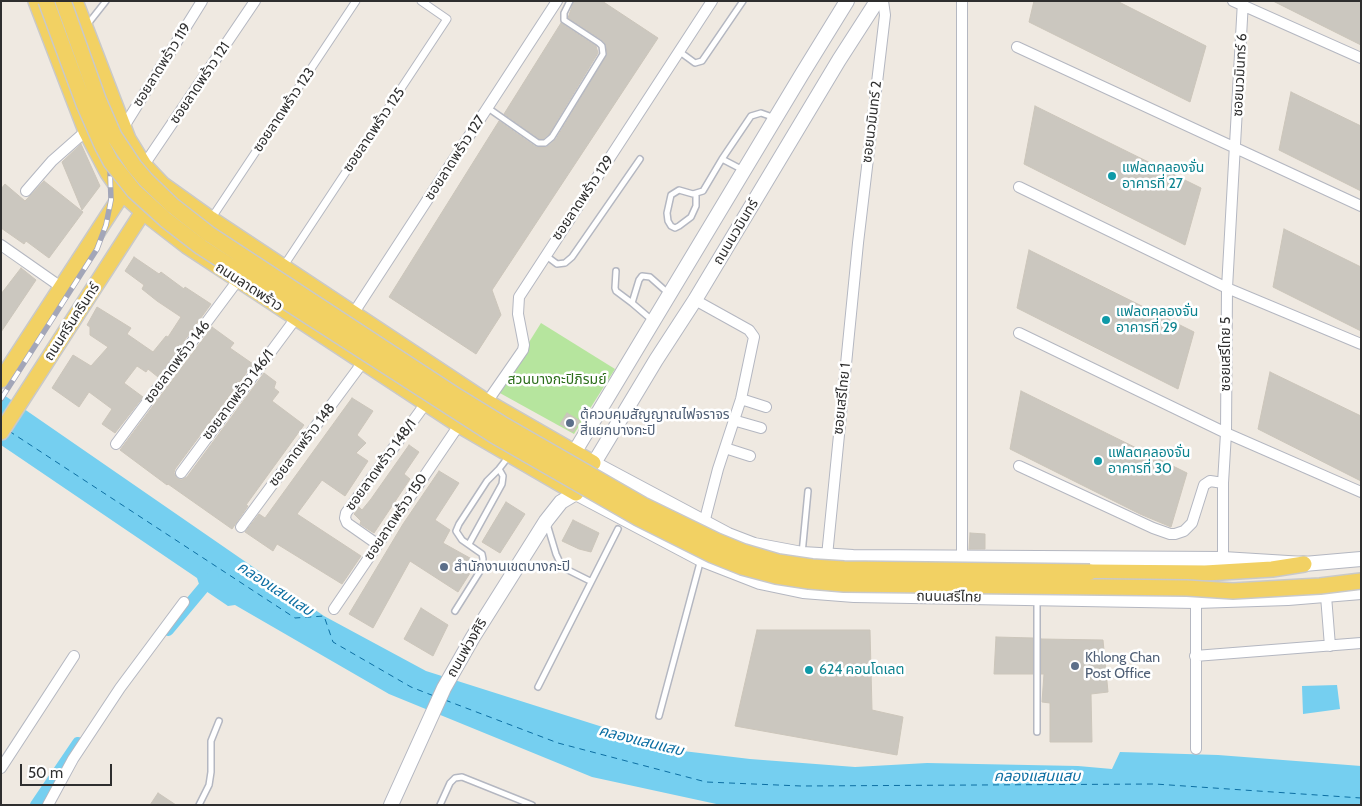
<!DOCTYPE html>
<html>
<head>
<meta charset="utf-8">
<style>
  body { margin:0 }
  #map { position:relative; width:1362px; height:806px; overflow:hidden; background:#efe9e1; font-family:Cabin,sans-serif }
  canvas { display:block }
  .frame { position:absolute; inset:0; border:2px solid #2e2e2e; pointer-events:none }
  .scale { position:absolute; left:20px; top:764px; width:92px; height:22px; box-sizing:border-box; border:2px solid #2e2e2e; border-top:0; padding-left:6px; font-size:15px; line-height:18px; white-space:nowrap; color:#2e2e2e; -webkit-text-stroke:4px #fff; paint-order:stroke }
</style>
</head>
<body>
<div id="map">
<canvas width="1362" height="806"></canvas>
<div class="frame"></div>
<div class="scale">50 m</div>
</div>
<script>
const ctx = document.querySelector('canvas').getContext('2d');
ctx.lineJoin = 'round';
function fillPath(path, color) {
  ctx.fillStyle = color;
  ctx.fill(path, 'evenodd');
}
function toPath(rows) {
  const path = new Path2D();
  for (const r of rows) {
    path.moveTo(r[0], r[1]);
    for (let i = 2; i < r.length; i += 2) path.lineTo(r[i], r[i + 1]);
  }
  return path;
}
function strokePath(path, color, width, dash) {
  ctx.strokeStyle = color;
  ctx.lineWidth = width;
  ctx.lineCap = dash ? 'butt' : 'round';
  ctx.setLineDash(dash || []);
  ctx.stroke(path);
}
function write(font, color, halo, rows, align = 'center') {
  ctx.font = font + ' Cabin,"Noto Sans Thai",sans-serif';
  ctx.lineWidth = 5;
  ctx.setLineDash([]);
  ctx.textBaseline = 'middle';
  ctx.strokeStyle = halo;
  ctx.fillStyle = color;
  for (const [text, x, y, turn = 0] of rows) {
    ctx.save();
    ctx.translate(x, y);
    ctx.rotate((+turn || 0) * Math.PI / 180);
    ctx.textAlign = isNaN(turn) ? turn : align;
    if (halo) ctx.strokeText(text, 0, 0);
    ctx.fillText(text, 0, 0);
    ctx.restore();
  }
}
fillPath(toPath([
  [541,323,615,369,574,434,498,392]
]), '#b6e59e');
fillPath(toPath([
  [1,393,324,616,426,671,609,729,683,751,750,759,855,767,927,763,1078,766,1112,769,1120,752,1218,755,1361,766,1361,805,721,805,592,777,389,694,235,605,228,606,200,587,197,578,1,445],
  [1337,685,1340,709,1303,714,1302,686]
]), '#75cff0');
strokePath(toPath([
  [168,630,213,576],
  [36,805,78,743]
]), '#75cff0', 12);
strokePath(toPath([
  [9,431,295,618,324,616,333,642,411,687,434,696],
  [445,700,558,743,706,782,801,786,1155,784,1361,798]
]), '#0d6fa3', 1, [6, 5]);
const building = toPath([
  [574,1,602,1,658,38,492,290,501,315,476,354,389,297,499,121,536,147,547,147,556,139,607,54,606,45,602,40,568,18,574,1],
  [1034,1,1117,1,1206,46,1190,102,1029,22,1034,1],
  [1273,1,1361,1,1361,45,1273,1],
  [561,23,596,46,598,53,549,134,543,139,539,139,504,114,561,23],
  [1291,92,1361,126,1361,191,1279,150,1291,92],
  [1035,106,1201,188,1185,245,1024,164,1035,106],
  [81,144,100,186,82,210,62,162,81,144],
  [44,181,83,212,49,258,26,241,24,244,1,228,1,189,5,184,25,201,44,181],
  [1284,229,1361,267,1361,331,1273,287,1284,229],
  [1029,250,1194,332,1178,389,1017,308,1029,250],
  [134,257,159,274,161,272,184,289,185,287,211,304,158,377,148,369,146,372,137,366,124,383,143,397,115,433,102,424,112,409,89,392,79,407,52,388,73,355,91,366,108,347,90,335,90,327,87,325,97,307,131,328,127,334,153,352,166,336,168,337,181,317,157,301,142,289,144,285,125,271,134,257],
  [21,268,36,280,1,332,1,294,21,268],
  [212,327,234,343,230,348,253,364,175,469,174,473,177,478,181,480,187,477,264,373,276,382,274,388,279,392,272,401,304,425,246,505,248,506,232,529,168,484,167,485,120,450,212,327],
  [1270,372,1361,416,1361,481,1258,429,1270,372],
  [1021,391,1187,473,1171,527,1140,514,1010,449,1021,391],
  [352,398,373,411,357,435,366,443,356,453,368,461,345,496,322,480,297,514,361,556,342,584,277,544,273,551,245,532,259,514,265,518,352,398],
  [567,413,580,421,573,432,560,424,567,413],
  [409,445,419,452,404,474,410,479,374,533,360,524,361,521,354,514,359,507,362,510,371,499,409,445],
  [439,471,459,483,435,520,450,530,443,543,477,562,458,592,410,561,373,628,349,614,403,524,439,471],
  [506,502,525,514,500,553,482,542,506,502],
  [573,520,599,533,591,552,579,549,562,541,573,520],
  [970,533,985,534,985,549,969,549,970,533],
  [421,608,448,625,433,656,404,639,421,608],
  [757,630,870,630,872,710,903,717,897,755,735,726,757,630],
  [996,637,1033,638,1033,674,994,674,996,637],
  [1041,639,1103,640,1108,692,1091,694,1092,742,1050,742,1050,703,1042,702,1044,674,1041,674,1041,639],
  [158,793,176,805,150,805,158,793]
]);
fillPath(building, '#cbc7bf');
strokePath(building, '#cbc5ba', 1);
const service = toPath([
  [87,25,106,1],
  [680,52,695,63,702,61,743,1],
  [488,108,538,143,545,143,552,137,603,54,602,46,599,43,564,20,564,13,570,1],
  [743,170,722,159,751,116,761,113,775,118],
  [696,194,696,206,691,217,679,226,675,228,671,226,668,221,667,213,671,195,679,190,693,194,703,191,722,159],
  [545,255,557,264,565,263,572,257,640,159],
  [616,271,615,288,616,291,632,303],
  [653,321,632,303,639,280,642,276,650,277,668,293],
  [547,524,556,554,562,567,590,581],
  [469,544,502,484,503,476,499,469],
  [802,554,808,491],
  [1037,599,1037,732],
  [455,611,482,568,483,559,482,554,462,540,456,531,459,524,487,481,499,469,509,456],
  [538,687,618,529],
  [659,716,701,559],
  [199,805,209,785,211,772,211,741,219,721],
  [440,805,450,783,455,778,462,777,532,805]
]);
const pedestrian = toPath([
  [211,219,356,1],
  [283,267,447,19,421,1]
]);
const minor = toPath([
  [1233,1,1361,58],
  [1017,47,1361,206],
  [123,128,202,1],
  [144,165,255,1],
  [1019,187,1227,288,1361,344],
  [26,191,52,161,86,131],
  [1,245,61,287],
  [695,300,749,330,754,337,741,399,718,469,704,523],
  [353,314,557,1],
  [1019,333,1226,433,1361,492],
  [741,399,766,407],
  [487,402,523,350,524,345,518,314,519,297,712,1],
  [733,420,761,428],
  [116,444,238,280],
  [725,448,750,456],
  [1019,466,1153,528,1170,534,1175,534,1184,531,1192,523,1204,485,1210,481,1223,483],
  [181,473,296,318],
  [241,527,363,362],
  [377,544,347,523,345,518,346,513,426,403],
  [827,556,858,243,885,15,883,1],
  [962,558,962,1],
  [1223,559,1223,483,1226,433,1227,288,1243,1],
  [1326,596,1330,646],
  [1196,601,1196,749],
  [334,609,459,425],
  [1195,656,1361,643],
  [1,768,74,656],
  [48,805,73,759,120,688,184,602]
]);
const secondary = toPath([
  [570,462,574,453,802,74,847,1],
  [593,463,728,535,754,545,802,554,853,557,1223,559,1304,564,1361,559],
  [576,493,701,559,760,582,803,591,854,595,1196,601,1288,598,1361,592],
  [391,805,444,688,473,637,546,521,561,502,576,493,656,360,695,300,839,60,877,1]
]);
const primary = toPath([
  [36,1,86,131,108,173,122,193,143,212,187,246,459,425,576,493],
  [75,1,128,139,144,165,162,184,211,219,487,402,593,463],
  [1,380,128,185],
  [1,432,148,204],
  [1090,572,1205,573,1272,569,1304,564]
]);
strokePath(service, '#b4b7c1', 8);
strokePath(pedestrian, '#b4b7c1', 9);
strokePath(minor, '#b4b7c1', 12);
strokePath(secondary, '#b4b7c1', 16);
strokePath(primary, '#c9c9c9', 18);
strokePath(service, '#fff', 5);
strokePath(pedestrian, '#fff', 7);
strokePath(minor, '#fff', 10);
strokePath(secondary, '#fff', 14);
strokePath(primary, '#f2d163', 15);
const rail = toPath([
  [1,399,97,249,106,225,111,200,110,171,102,139,53,1]
]);
strokePath(rail, '#a3a6b8', 5.5);
strokePath(rail, '#fff', 4, [11]);
const primaryBridge = toPath([
  [46,1,84,104,102,145,111,162,134,191,166,220,201,247,495,436,638,518,712,555,742,567,776,576,809,581,844,584,1187,588,1233,591,1320,586,1361,581],
  [63,1,98,99,114,136,134,166,146,180,172,205,209,234,458,397,502,424,643,505,717,541,744,552,778,562,812,567,844,569,1090,572]
]);
strokePath(primaryBridge, '#c9c9c9', 18, []);
strokePath(primaryBridge, '#f2d163', 15);
for (const [x, y, r, color] of [
  [1112,176,5,"#0f9aa8"],
  [1106,320,5,"#0f9aa8"],
  [570,423,5,"#5c6f8a"],
  [1098,461,5,"#0f9aa8"],
  [444,567,5,"#5c6f8a"],
  [1075,666,5,"#5c6f8a"],
  [809,670,5,"#0f9aa8"]
]) {
  const dot = new Path2D();
  dot.arc(x, y, r, 0, 2 * Math.PI);
  ctx.fillStyle = color;
  ctx.fill(dot);
  strokePath(dot, '#fff', 2);
}
write('14px', '#2e2e2e', '#fff', [
  ["ซอยลาดพร้าว 119",162,65,-58],
  ["ซอยนวมินทร์ 6",1240,75,-87],
  ["ซอยลาดพร้าว 121",200,83,-56],
  ["ซอยลาดพร้าว 123",284,110,-56],
  ["ซอยนวมินทร์ 2",872,122,-83],
  ["ซอยลาดพร้าว 125",374,130,-56],
  ["ซอยลาดพร้าว 127",455,158,-57],
  ["ซอยลาดพร้าว 129",583,198,-56],
  ["ถนนนวมินทร์",736,232,-59],
  ["ถนนลาดพร้าว",249,287,33],
  ["ถนนศรีนครินทร์",72,322,-57],
  ["ซอยเสรีไทย 5",1226,354,-90],
  ["ซอยลาดพร้าว 146",177,362,-53],
  ["ซอยลาดพร้าว 146/1",238,395,-53],
  ["ซอยเสรีไทย 1",842,399,-84],
  ["ซอยลาดพร้าว 148",302,445,-53],
  ["ซอยลาดพร้าว 148/1",381,465,-54],
  ["ซอยลาดพร้าว 150",396,517,-56],
  ["ถนนเสรีไทย",949,597,1],
  ["ถนนพ่วงศิริ",467,648,-60]
]);
write('14px', '#0d838f', '#fff', [
  ["แฟลตคลองจั่น",1122,168],
  ["อาคารที่ 27",1122,184],
  ["แฟลตคลองจั่น",1116,312],
  ["อาคารที่ 29",1116,328],
  ["แฟลตคลองจั่น",1108,453],
  ["อาคารที่ 30",1108,469],
  ["624 คอนโดเลต",819,670]
], 'left');
write('14px', '#2c6e1b', '#fff', [
  ["สวนบางกะปิภิรมย์",557,380]
]);
write('14px', '#4e5e75', '#fff', [
  ["ตู้ควบคุมสัญญาณไฟจราจร",580,415],
  ["สี่แยกบางกะปิ",580,431],
  ["สำนักงานเขตบางกะปิ",454,567],
  ["Khlong Chan",1085,658],
  ["Post Office",1085,674]
], 'left');
write('italic 15px', '#0d6fa3', '#fff', [
  ["คลองแสนแสบ",275,589,33],
  ["คลองแสนแสบ",641,741,14],
  ["คลองแสนแสบ",1037,777]
]);
</script>
</body>
</html>
